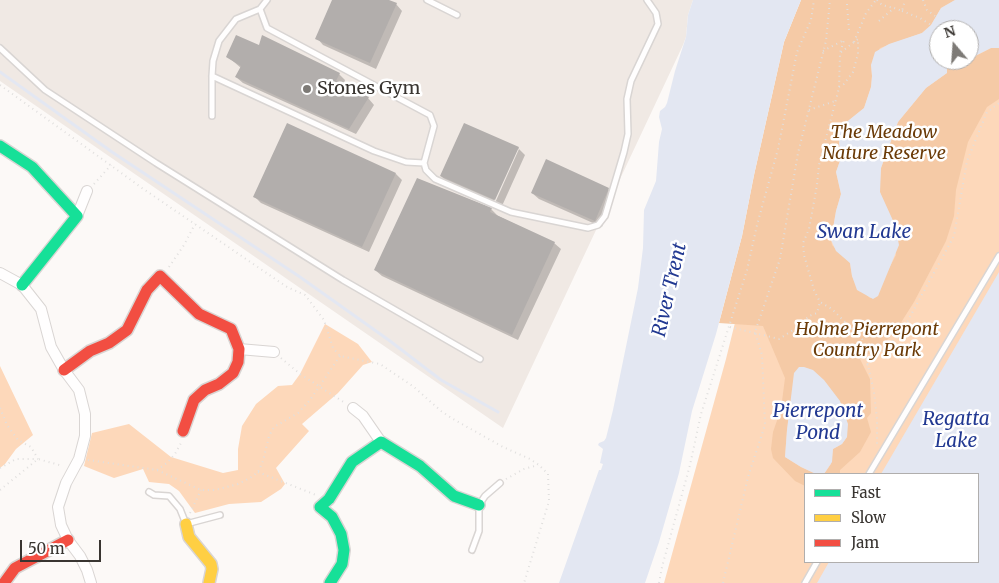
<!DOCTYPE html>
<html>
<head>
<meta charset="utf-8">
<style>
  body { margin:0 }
  #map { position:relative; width:999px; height:583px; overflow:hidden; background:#fcf9f7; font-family:Merriweather,serif }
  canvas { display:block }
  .legend { position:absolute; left:804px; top:473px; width:175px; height:90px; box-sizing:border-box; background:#fff; border:1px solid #b0aead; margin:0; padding:6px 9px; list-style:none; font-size:15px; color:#393531 }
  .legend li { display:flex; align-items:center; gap:10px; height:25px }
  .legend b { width:25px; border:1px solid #b0aead }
  .north { position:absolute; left:929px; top:20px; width:50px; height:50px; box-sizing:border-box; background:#fff; border:1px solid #b0aead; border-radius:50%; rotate:342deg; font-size:14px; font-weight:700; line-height:20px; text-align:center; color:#393531 }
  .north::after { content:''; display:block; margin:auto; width:18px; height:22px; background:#7d7a76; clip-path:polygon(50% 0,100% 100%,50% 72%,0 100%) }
  .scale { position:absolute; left:20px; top:540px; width:81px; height:22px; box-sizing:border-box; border:2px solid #393531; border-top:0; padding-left:6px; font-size:15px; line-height:18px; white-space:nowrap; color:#393531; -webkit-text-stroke:4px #fff; paint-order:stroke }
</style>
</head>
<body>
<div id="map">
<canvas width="999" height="583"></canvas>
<ul class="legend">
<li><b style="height:6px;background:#16e098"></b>Fast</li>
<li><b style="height:6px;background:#ffcf43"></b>Slow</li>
<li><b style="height:6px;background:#f24e42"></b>Jam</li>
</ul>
<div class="north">N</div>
<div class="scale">50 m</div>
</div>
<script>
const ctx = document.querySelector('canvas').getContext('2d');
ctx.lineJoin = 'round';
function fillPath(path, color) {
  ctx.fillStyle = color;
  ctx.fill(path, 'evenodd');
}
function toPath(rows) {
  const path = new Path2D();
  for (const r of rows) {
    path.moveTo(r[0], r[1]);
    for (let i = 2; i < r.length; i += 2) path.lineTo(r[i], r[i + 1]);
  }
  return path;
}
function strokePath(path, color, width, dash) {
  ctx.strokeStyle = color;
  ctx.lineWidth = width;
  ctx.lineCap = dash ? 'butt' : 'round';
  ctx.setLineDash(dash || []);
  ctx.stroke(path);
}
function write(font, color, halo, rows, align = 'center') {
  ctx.font = font + ' Merriweather,serif';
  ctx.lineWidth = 5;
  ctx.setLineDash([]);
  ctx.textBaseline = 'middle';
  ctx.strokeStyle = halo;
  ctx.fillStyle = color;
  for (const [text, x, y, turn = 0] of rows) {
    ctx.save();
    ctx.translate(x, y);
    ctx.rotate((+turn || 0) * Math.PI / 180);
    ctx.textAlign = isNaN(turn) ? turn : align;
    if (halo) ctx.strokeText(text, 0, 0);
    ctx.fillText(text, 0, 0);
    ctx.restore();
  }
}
fillPath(toPath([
  [0,0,693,0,688,15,686,37,683,45,503,428,0,81]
]), '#f0e9e4');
fillPath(toPath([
  [815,0,999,0,999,583,664,583,726,359],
  [939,30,969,30,969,60,939,60],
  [805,474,978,474,978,562,805,562],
  [325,324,358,344,372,362,363,365,338,393,302,424,309,431,276,468,285,484,281,489,261,502,229,504,195,513,179,491,169,484,149,482,143,469,114,478,84,466,92,433,129,424,171,457,223,473,238,470,238,449,242,426,256,404,278,386,292,385,300,374],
  [0,366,33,435,16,449,5,464,0,468]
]), '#fdd8ba');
fillPath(toPath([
  [801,0,955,0,941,8,931,25,922,33,880,48,871,65,872,76,871,87,864,108,847,122,840,130,839,144,842,155,836,172,841,194,836,211,831,240,832,245,850,263,852,276,859,291,865,293,870,298,878,296,882,282,896,255,880,192,880,182,881,168,898,122,926,88,947,73,947,60,966,61,991,48,999,48,999,99,987,107,968,142,956,190,954,216,946,241,914,302,895,332,874,353,862,355,860,359,870,379,871,413,867,418,871,432,860,452,840,470,840,474,824,474,831,464,833,449,842,444,847,437,792,394,787,430,785,457,801,467,816,474,805,474,805,486,795,481,773,458,771,449,773,432,781,409,785,378,763,326,719,323,742,236,754,175,784,42]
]), '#f5caa6');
fillPath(toPath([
  [693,0,801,0,784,42,754,175,742,236,716,334,692,411,679,473,659,542,645,583,559,583,599,470,601,470,603,464,600,463,603,449,598,445,599,443,604,441,606,438,613,410,638,288,643,248,644,210,656,181,659,142,662,129,659,117,660,111,665,107,667,103,675,71,686,37,688,15],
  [955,0,999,0,999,48,991,48,969,59,969,30,939,30,939,60,947,60,947,73,926,88,898,122,881,168,880,192,895,225,899,245,878,296,873,299,857,290,852,276,850,263,836,251,831,240,836,211,841,194,836,172,842,155,839,144,840,130,844,124,864,108,871,87,872,76,871,65,875,52,889,44,922,33,931,25,941,8],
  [999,272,999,583,817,583,829,562,978,562,978,474,881,474],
  [799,367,804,367,813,370,824,380,840,401,848,424,847,437,842,444,833,449,832,462,824,474,816,474,801,467,785,457,787,430,794,373]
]), '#e3e7f2');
fillPath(toPath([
  [334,0,386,0,396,4,402,11,376,69,323,45,317,38],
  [260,47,339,74,345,80,343,86,368,98,374,105,356,134,243,83,236,77,241,68,227,56],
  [518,148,519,149,516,149,493,202,448,183,441,176],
  [519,149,525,155,502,206,495,203],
  [396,174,402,180,369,252,261,203,255,197],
  [608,189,615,195,602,227,539,199,532,193],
  [491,209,498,216,554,243,561,249,518,340,382,276,375,270]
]), '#0003');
strokePath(toPath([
  [0,72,112,152,300,277,390,341,441,380,498,412]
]), '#e3e7f2', 3);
fillPath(toPath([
  [332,0,389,0,397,3,370,63,315,39],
  [236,35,259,45,262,35,340,73,336,81,369,97,349,129,235,77,241,66,226,57],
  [287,123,396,173,362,247,253,197],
  [464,123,519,147,495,200,440,176],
  [546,159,609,188,595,221,531,193],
  [417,178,492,208,490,212,555,242,512,335,374,270]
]), '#b2aeac');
const lane = toPath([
  [267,0,260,9,267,28,430,115,434,126,424,163,426,170,435,179,511,212,588,228,598,225,605,216,624,152,628,134,627,99,631,81,658,24,656,13,647,0],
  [427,0,457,15],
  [0,48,45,90,156,163,343,280,480,359],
  [212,76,374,151,406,162,424,163],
  [212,116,212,76,213,61,219,41,236,19,260,9],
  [869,474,999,256],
  [149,492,154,495,169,496,180,509,186,524,220,515],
  [472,550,479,531,479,505,485,496,500,483],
  [805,583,817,562]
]);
const street = toPath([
  [77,216,87,191],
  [0,273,22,285,41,309,51,347,64,370,79,390,85,414,85,436,79,459,66,483,58,507,61,525,68,540,80,556,87,570,91,583],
  [239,349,274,352],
  [353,408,363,416,381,442]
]);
const fast = toPath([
  [0,146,32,167,77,216,22,285],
  [330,583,342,564,344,550,341,534,332,517,320,507,329,499,352,462,381,442,420,466,454,496,479,505]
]);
const slow = toPath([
  [186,524,189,537,211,564,212,569,209,583]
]);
const jam = toPath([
  [64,370,90,351,109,343,127,330,147,290,160,276,199,314,231,329,239,349,238,362,233,373,219,384,205,390,194,400,183,431],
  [4,583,15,568,68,540]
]);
strokePath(lane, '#d9d5d3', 8);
strokePath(street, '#d9d5d3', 12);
strokePath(fast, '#d9d5d3', 14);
strokePath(slow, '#d9d5d3', 14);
strokePath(jam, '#d9d5d3', 14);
strokePath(toPath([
  [877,0,882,5,894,8],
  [923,0,927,10,935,16],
  [847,4,849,30],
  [902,11,920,18,931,25],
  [879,21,894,8,902,11,905,0],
  [854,42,866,13,876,0],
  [823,51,844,40,840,53,839,88,819,165,817,185,809,229,803,243,804,255,814,290,820,302,832,309,862,339,874,392,877,419,877,445],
  [0,85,142,188,287,287,305,295,324,320,333,348,340,356,380,364,414,387,441,411,453,419,503,447,530,459,539,465,548,474,549,501,524,583],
  [839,87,844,84,853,72,858,54,858,39,840,53],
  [809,110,835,101],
  [94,184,111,165],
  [169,267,184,245,195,224],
  [730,327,779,339,798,327,809,316,817,313,820,302],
  [281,358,300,374,345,403],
  [867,365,900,335,954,236,967,161,987,112,999,103],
  [0,408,7,425,18,440,31,447,38,459],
  [88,460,157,470,201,490,215,490,238,484,250,478,258,472,263,461,269,436,274,427,298,413,310,400,340,356],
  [0,468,16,459,38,459],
  [157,470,167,463,175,454,181,443],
  [258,472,316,495],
  [506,479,524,469,538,465],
  [0,490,38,459,63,466],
  [190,513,201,490],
  [659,583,662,567,690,465,701,414,747,270,757,225,778,149,797,52,811,20,814,0],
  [723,583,748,477,765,425,762,355,755,332,780,259,798,153,826,41,830,0]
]), '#e0dfde', 2, [1, 4]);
strokePath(lane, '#fffefe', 5);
strokePath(street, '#fffefe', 10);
strokePath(fast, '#16e098', 11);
strokePath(slow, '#ffcf43', 11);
strokePath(jam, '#f24e42', 11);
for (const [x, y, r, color] of [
  [307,89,5,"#7d7a76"]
]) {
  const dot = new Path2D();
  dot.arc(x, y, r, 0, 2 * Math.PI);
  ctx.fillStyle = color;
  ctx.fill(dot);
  strokePath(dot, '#fff', 2);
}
write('18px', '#393531', '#fff', [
  ["Stones Gym",317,89]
], 'left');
write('italic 18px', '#6b3b08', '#fff', [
  ["The Meadow",884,133],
  ["Nature Reserve",884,154],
  ["Holme Pierrepont",867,330],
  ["Country Park",867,351]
]);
write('italic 19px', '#223992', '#fff', [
  ["Swan Lake",864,233],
  ["River Trent",670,290,-77],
  ["Pierrepont",818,412],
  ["Pond",818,434],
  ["Regatta",956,420],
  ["Lake",956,442]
]);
</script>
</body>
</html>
